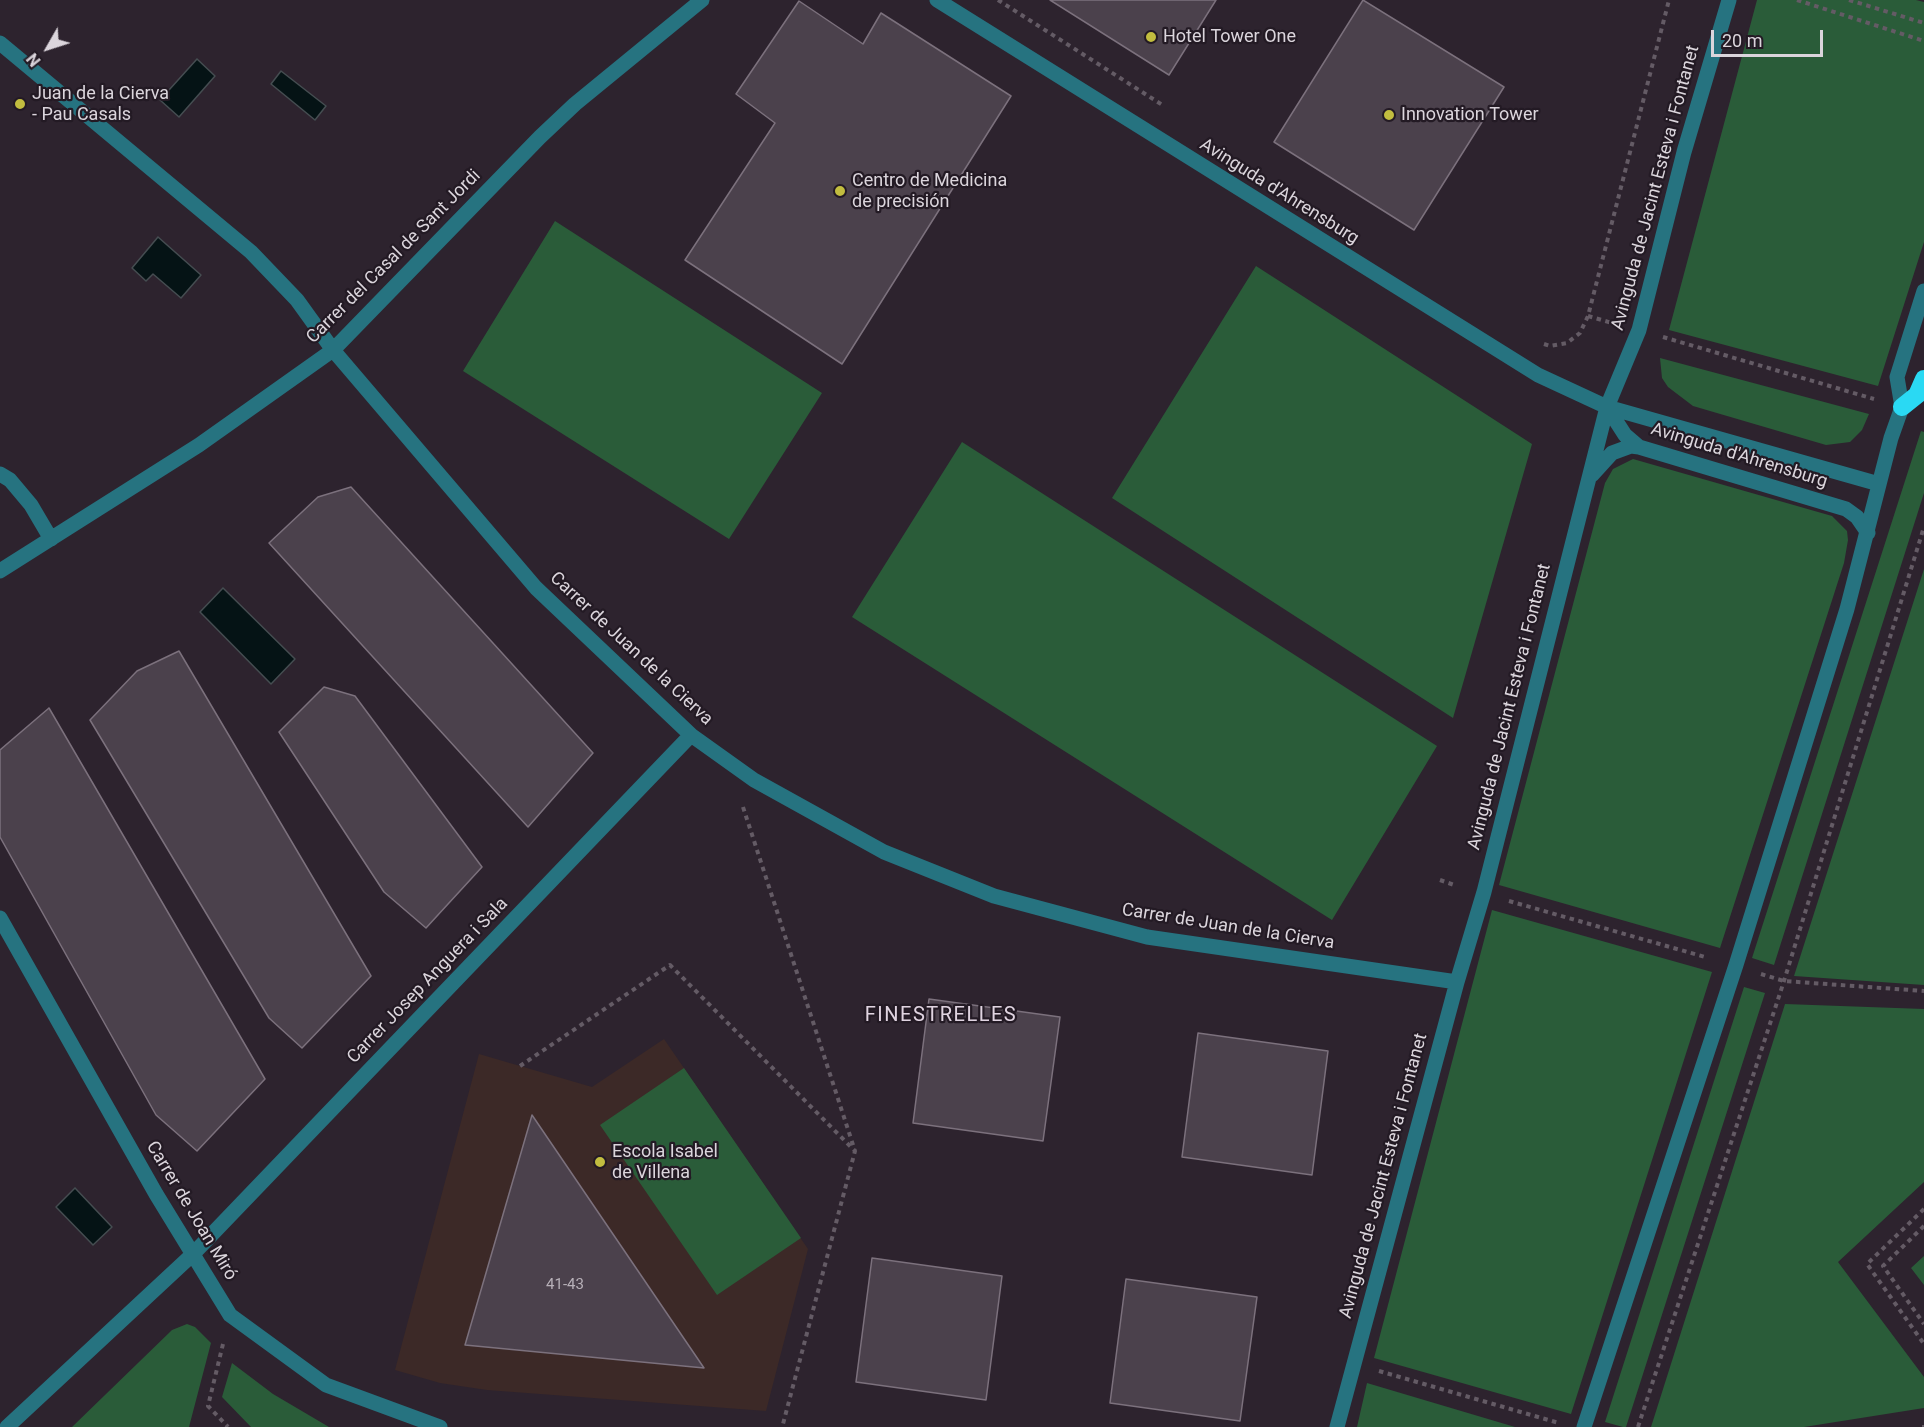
<!DOCTYPE html>
<html>
<head>
<meta charset="utf-8">
<style>
  body { margin:0 }
  #map { position:relative; width:1924px; height:1427px; overflow:hidden; background:#2d232e; font-family:Roboto,sans-serif }
  canvas { display:block }
  .north { position:absolute; left:18px; top:18px; width:60px; height:60px; -webkit-text-stroke:4px #231a24; paint-order:stroke; rotate:231deg; font-size:16px; font-weight:700; line-height:24px; text-align:center; color:#dbd5dc }
  .north::after { content:''; display:block; margin:auto; width:21px; height:27px; background:#dbd5dc; clip-path:polygon(50% 0,100% 100%,50% 72%,0 100%) }
  .scale { position:absolute; left:1711px; top:30px; width:112px; height:27px; box-sizing:border-box; border:3px solid #dbd5dc; border-top:0; padding-left:8px; font-size:18px; line-height:21px; white-space:nowrap; color:#dbd5dc; -webkit-text-stroke:4px #231a24; paint-order:stroke }
</style>
</head>
<body>
<div id="map">
<canvas width="1924" height="1427"></canvas>
<div class="north">N</div>
<div class="scale">20 m</div>
</div>
<script>
const ctx = document.querySelector('canvas').getContext('2d');
ctx.lineJoin = 'round';
function fillPath(path, color) {
  ctx.fillStyle = color;
  ctx.fill(path, 'evenodd');
}
function toPath(rows) {
  const path = new Path2D();
  for (const r of rows) {
    path.moveTo(r[0], r[1]);
    for (let i = 2; i < r.length; i += 2) path.lineTo(r[i], r[i + 1]);
  }
  return path;
}
function strokePath(path, color, width, dash) {
  ctx.strokeStyle = color;
  ctx.lineWidth = width;
  ctx.lineCap = dash ? 'butt' : 'round';
  ctx.setLineDash(dash || []);
  ctx.stroke(path);
}
function write(font, color, halo, rows, align = 'center') {
  ctx.font = font + ' Roboto,sans-serif';
  ctx.lineWidth = 4.5;
  ctx.setLineDash([]);
  ctx.textBaseline = 'middle';
  ctx.strokeStyle = halo;
  ctx.fillStyle = color;
  for (const [text, x, y, turn = 0] of rows) {
    ctx.save();
    ctx.translate(x, y);
    ctx.rotate((+turn || 0) * Math.PI / 180);
    ctx.textAlign = isNaN(turn) ? turn : align;
    if (halo) ctx.strokeText(text, 0, 0);
    ctx.fillText(text, 0, 0);
    ctx.restore();
  }
}
fillPath(toPath([
  [664,1039,808,1249,766,1411,487,1390,440,1383,395,1370,479,1054,592,1087]
]), '#3c2927');
fillPath(toPath([
  [1757,0,1916,0,1924,2,1924,242,1878,386,1669,330],
  [555,221,822,393,729,539,463,371],
  [1256,266,1532,444,1453,718,1112,498],
  [1660,358,1869,414,1862,430,1850,442,1826,445,1693,406,1668,387,1662,378],
  [1921,431,1924,432,1924,493,1774,965,1752,958],
  [962,442,1437,746,1332,920,852,617],
  [1633,459,1832,516,1847,531,1848,540,1844,563,1720,948,1499,885,1605,483,1613,469],
  [1924,569,1924,985,1794,976],
  [1492,910,1712,972,1571,1414,1374,1358],
  [1744,987,1765,993,1626,1427,1623,1427,1605,1422],
  [1785,1004,1924,1009,1924,1182,1838,1262,1924,1377,1924,1408,1804,1427,1651,1427],
  [684,1068,801,1238,717,1295,600,1125],
  [1924,1256,1924,1285,1911,1268],
  [187,1324,195,1327,211,1343,189,1427,72,1427,172,1330],
  [232,1363,273,1394,329,1427,251,1427,222,1397],
  [1367,1383,1515,1427,1357,1427]
]), '#2a5c39');
const water = toPath([
  [197,59,215,76,179,117,160,100,197,59],
  [281,71,326,106,315,120,271,84,281,71],
  [158,237,201,275,181,298,153,274,146,281,132,268,158,237],
  [223,588,295,659,271,684,200,612,223,588],
  [75,1188,112,1227,93,1245,56,1207,75,1188]
]);
fillPath(water, '#051315');
strokePath(water, '#454d51', 1.5);
const building = toPath([
  [1050,0,1216,0,1169,75,1050,0],
  [1363,0,1504,87,1414,230,1274,142,1363,0],
  [799,1,863,44,881,13,1011,96,842,364,685,260,775,123,736,94,799,1],
  [351,487,593,753,528,827,269,543,318,497,351,487],
  [179,651,371,976,302,1048,269,1018,90,720,137,671,179,651],
  [324,687,355,696,482,867,426,928,384,892,279,732,324,687],
  [49,708,265,1079,197,1151,156,1115,0,837,0,750,49,708],
  [929,999,1060,1017,1043,1141,913,1123,929,999],
  [1198,1033,1328,1051,1312,1175,1182,1157,1198,1033],
  [532,1115,704,1368,465,1345,532,1115],
  [872,1258,1002,1276,986,1400,856,1382,872,1258],
  [1126,1279,1257,1297,1240,1421,1110,1403,1126,1279]
]);
fillPath(building, '#4b414c');
strokePath(building, '#7c717d', 1.5);
strokePath(toPath([
  [998,0,1164,106],
  [1797,0,1924,41],
  [1849,0,1924,23],
  [1588,316,1612,323],
  [1663,337,1874,399],
  [1544,344,1550,346,1567,343,1580,333,1588,316,1669,0],
  [743,807,855,1151,783,1424],
  [1440,880,1457,886],
  [1509,901,1705,957],
  [1761,974,1784,981,1924,991],
  [520,1066,670,965,855,1151],
  [1924,1209,1867,1264,1924,1344],
  [1924,1226,1883,1266,1924,1324],
  [223,1344,208,1406,228,1427],
  [1379,1371,1559,1423],
  [1638,1427,1784,981,1924,527],
  [1922,1427,1924,1427]
]), '#645b65', 4, [4.5, 4.5]);
strokePath(toPath([
  [937,0,1538,375,1607,407,1879,484],
  [0,43,251,252,297,300,333,350,536,588,691,735,754,780,884,852,994,896,1147,937,1457,982],
  [1607,407,1625,435,1639,447,1846,509,1857,517,1868,533],
  [0,474,10,480,31,505,51,539],
  [1592,475,1612,453,1631,446,1639,447],
  [0,571,199,445,333,350,540,137,575,104,702,0],
  [0,918,156,1194,230,1315,326,1385,440,1427],
  [7,1427,193,1254,691,735],
  [1337,1427,1457,982,1484,892,1607,407,1639,330,1684,152,1729,0],
  [1584,1427,1736,965,1847,609,1891,438,1902,407,1897,377,1924,291]
]), '#267380', 15);
strokePath(toPath([
  [1902,407,1917,395,1924,379]
]), '#2ad9f3', 18);
for (const [x, y, r, color] of [
  [1151,37,6,"#c2bd3f"],
  [20,104,6,"#c2bd3f"],
  [1389,115,6,"#c2bd3f"],
  [840,191,6,"#c2bd3f"],
  [600,1162,6,"#c2bd3f"]
]) {
  const dot = new Path2D();
  dot.arc(x, y, r, 0, 2 * Math.PI);
  ctx.fillStyle = color;
  ctx.fill(dot);
  strokePath(dot, '#231a24', 2);
}
write('15px', '#b7b0b8', null, [
  ["41-43",565,1285]
]);
write('18px', '#dbd5dc', '#231a24', [
  ["Hotel Tower One",1163,37],
  ["Juan de la Cierva",32,94],
  ["- Pau Casals",32,115],
  ["Innovation Tower",1401,115],
  ["Centro de Medicina",852,181],
  ["de precisión",852,202],
  ["Escola Isabel",612,1152],
  ["de Villena",612,1173]
], 'left');
write('18px', '#dbd5dc', '#231a24', [
  ["Avinguda de Jacint Esteva i Fontanet",1656,188,-75],
  ["Avinguda d'Ahrensburg",1279,192,32],
  ["Carrer del Casal de Sant Jordi",394,257,-45],
  ["Avinguda d'Ahrensburg",1739,456,17],
  ["Carrer de Juan de la Cierva",631,649,43],
  ["Avinguda de Jacint Esteva i Fontanet",1510,707,-76],
  ["Carrer de Juan de la Cierva",1228,927,9],
  ["Carrer Josep Anguera i Sala",428,981,-46],
  ["Avinguda de Jacint Esteva i Fontanet",1384,1176,-75],
  ["Carrer de Joan Miró",191,1211,59]
]);
ctx.letterSpacing = '1.5px';
write('20px', '#e0d4e1', '#231a24', [
  ["FINESTRELLES",941,1016]
]);
ctx.letterSpacing = '0px';
</script>
</body>
</html>
